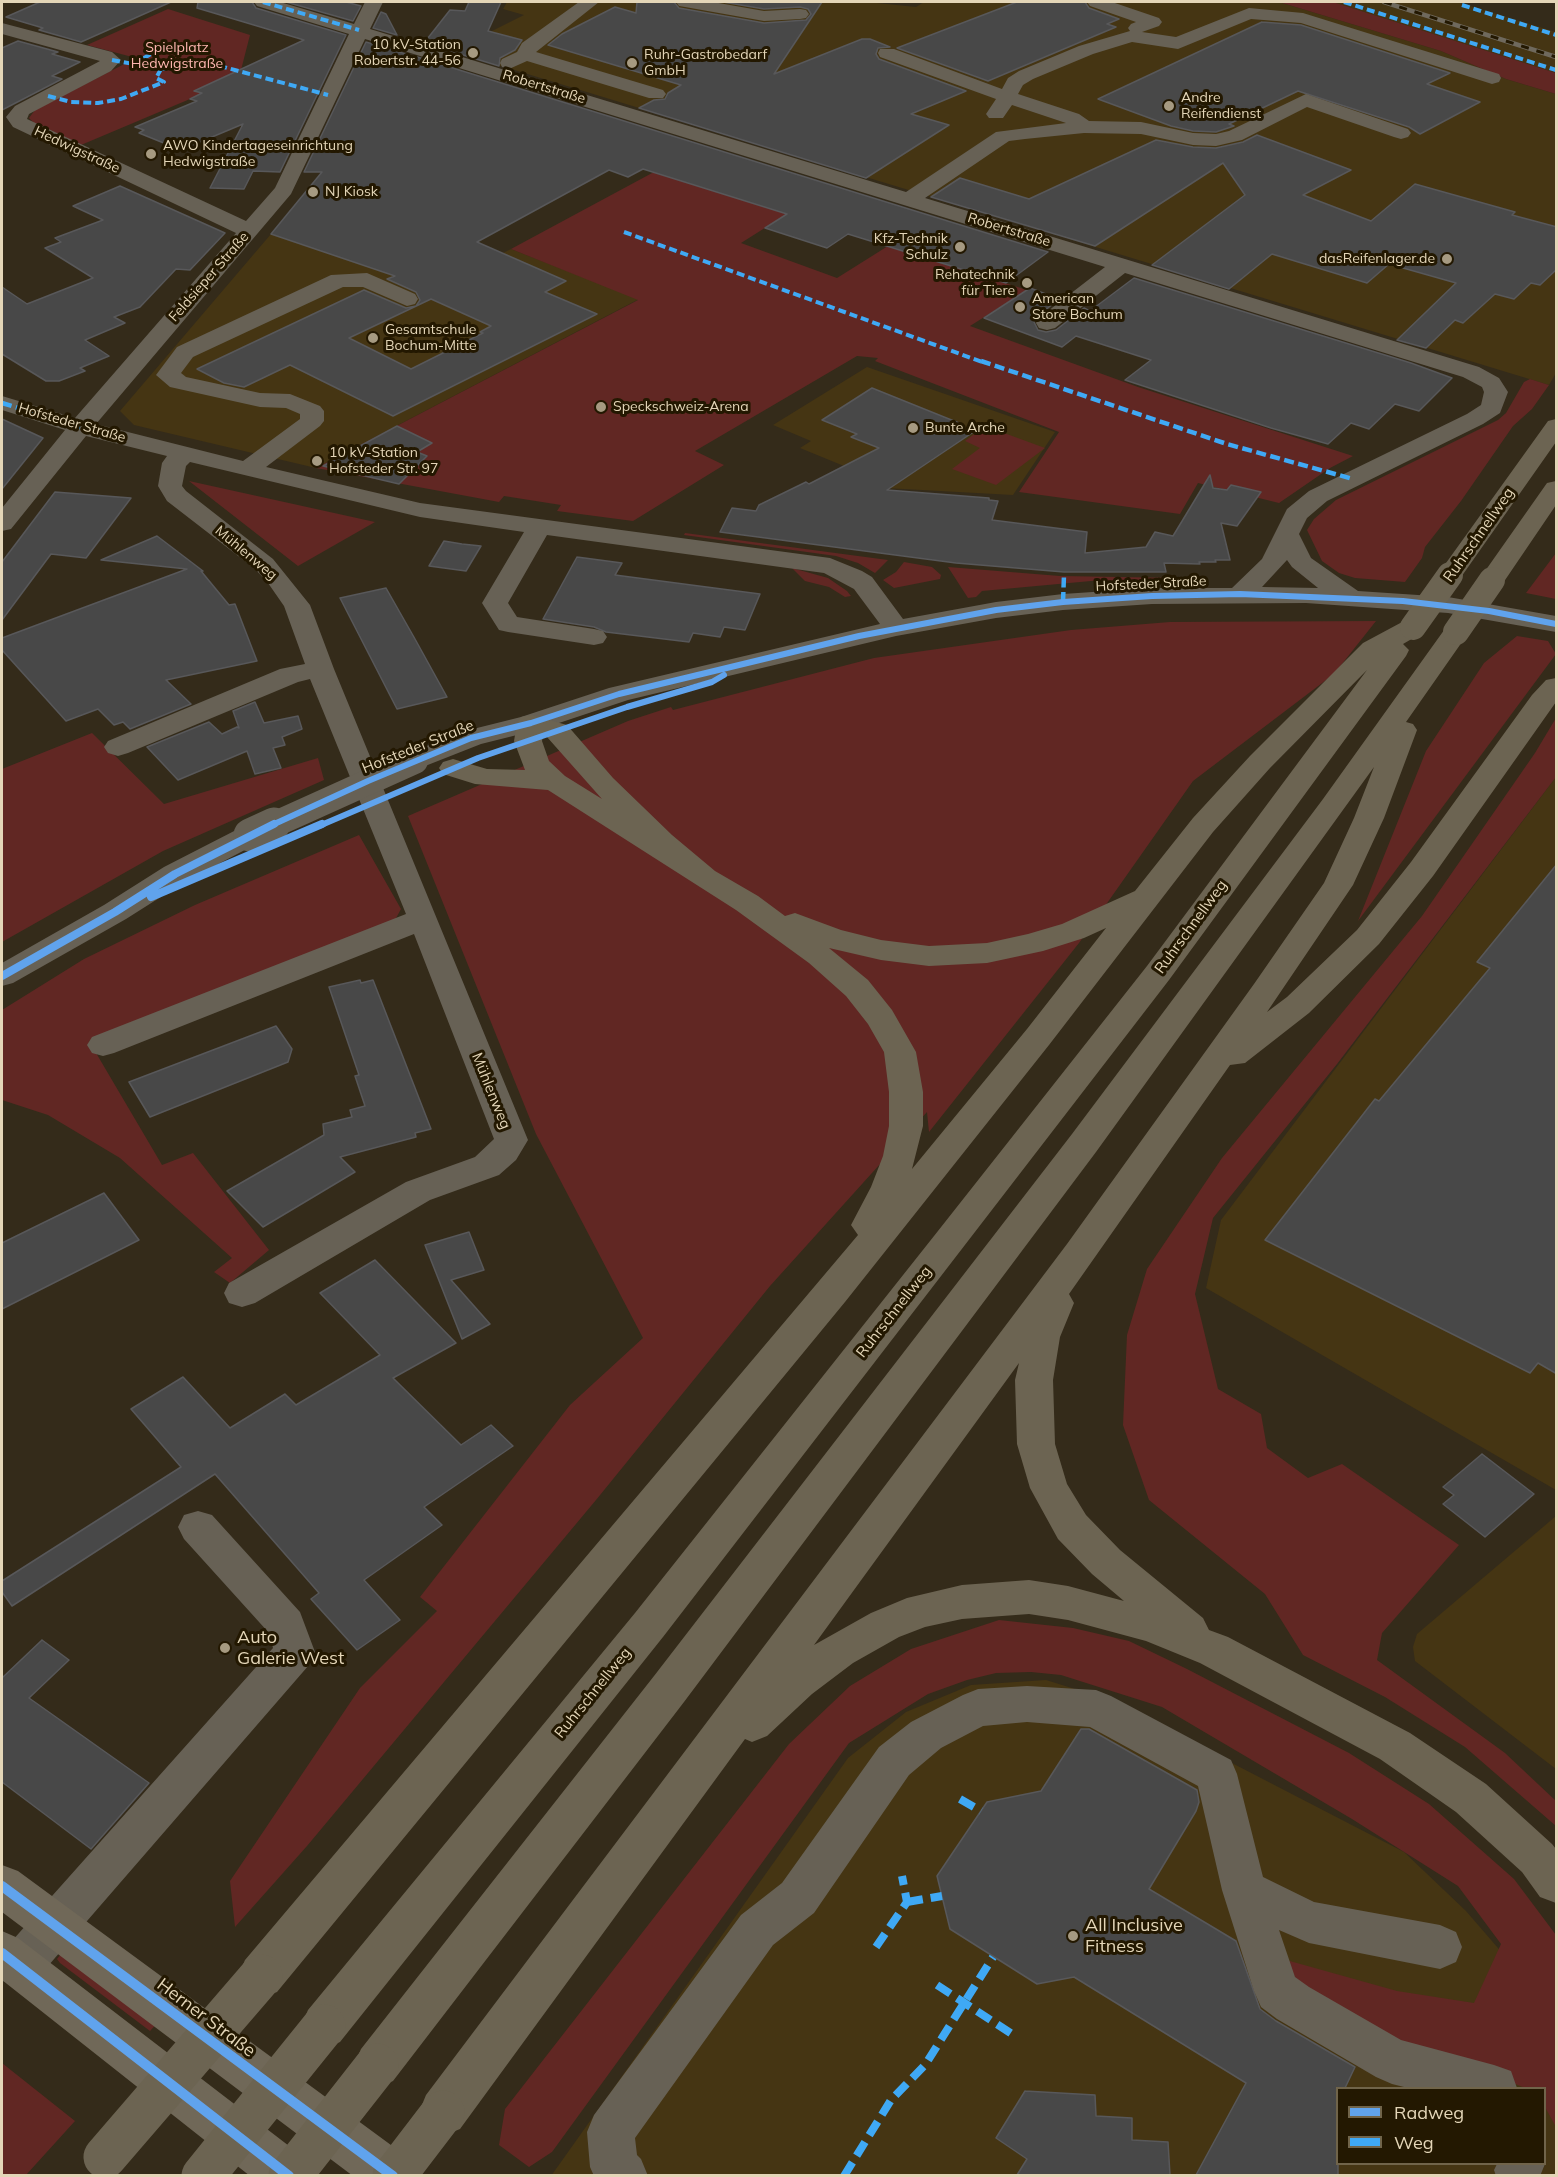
<!DOCTYPE html>
<html>
<head>
<meta charset="utf-8">
<style>
  body { margin:0 }
  #map { position:relative; width:1558px; height:2177px; overflow:hidden; background:#342b1a; font-family:Mulish,sans-serif }
  canvas { display:block }
  .frame { position:absolute; inset:0; border:3px solid #e4d6b8; pointer-events:none }
  .legend { position:absolute; left:1336px; top:2087px; width:210px; height:78px; box-sizing:border-box; background:#231801; border:2px solid #70644a; margin:0; padding:8px 10px; list-style:none; font-size:18px; color:#e4d6b8 }
  .legend li { display:flex; align-items:center; gap:12px; height:30px }
  .legend b { width:30px; border:2px solid #70644a }
</style>
</head>
<body>
<div id="map">
<canvas width="1558" height="2177"></canvas>
<div class="frame"></div>
<ul class="legend">
<li><b style="height:8px;background:#60a3ed"></b>Radweg</li>
<li><b style="height:8px;background:#3fa9f5"></b>Weg</li>
</ul>
</div>
<script>
const ctx = document.querySelector('canvas').getContext('2d');
ctx.lineJoin = 'round';
function fillPath(path, color) {
  ctx.fillStyle = color;
  ctx.fill(path, 'evenodd');
}
function toPath(rows) {
  const path = new Path2D();
  for (const r of rows) {
    path.moveTo(r[0], r[1]);
    for (let i = 2; i < r.length; i += 2) path.lineTo(r[i], r[i + 1]);
  }
  return path;
}
function strokePath(path, color, width, dash) {
  ctx.strokeStyle = color;
  ctx.lineWidth = width;
  ctx.lineCap = dash ? 'butt' : 'round';
  ctx.setLineDash(dash || []);
  ctx.stroke(path);
}
function write(font, color, halo, rows, align = 'center') {
  ctx.font = font + ' Mulish,sans-serif';
  ctx.lineWidth = 6;
  ctx.setLineDash([]);
  ctx.textBaseline = 'middle';
  ctx.strokeStyle = halo;
  ctx.fillStyle = color;
  for (const [text, x, y, turn = 0] of rows) {
    ctx.save();
    ctx.translate(x, y);
    ctx.rotate((+turn || 0) * Math.PI / 180);
    ctx.textAlign = isNaN(turn) ? turn : align;
    if (halo) ctx.strokeText(text, 0, 0);
    ctx.fillText(text, 0, 0);
    ctx.restore();
  }
}
fillPath(toPath([
  [507,2,867,2,916,7,924,2,1279,2,1441,51,1506,79,1556,94,1556,373,1549,385,452,51,524,15,503,9],
  [1333,2,1457,2,1556,32,1556,73],
  [271,234,495,257,511,249,639,299,316,468,134,425,120,411],
  [867,367,1055,432,1013,495,867,487,861,473,800,448,811,441,773,425],
  [1556,777,1556,1490,1206,1288,1221,1220],
  [1556,1516,1556,1769,1415,1661,1413,1647,1417,1634],
  [1046,1680,1110,1700,1404,1852,1466,1911,1536,1992,1556,2038,1556,2175,551,2176,848,1758,906,1712,971,1685],
  [1338,2088,1544,2088,1544,2164,1338,2164]
]), '#453513');
fillPath(toPath([
  [1279,2,1333,2,1556,73,1556,94,1506,79,1441,51],
  [168,9,250,35,241,70,196,91,202,93,190,99,81,145,35,124,29,118,35,110,136,58,87,45],
  [654,172,787,214,741,243,837,278,888,246,1027,290,970,326,1138,387,1353,456,1330,468,1279,503,1198,483,1180,514,1019,492,1059,432,875,361,878,358,857,356,695,451,724,465,633,521,557,511,561,505,504,496,499,502,316,468,638,300,511,249],
  [1530,379,1549,385,1532,409,1513,426,1461,501,1425,547,1422,558,1405,582,1355,578,1339,573,1322,561,1307,530,1314,519,1336,500,1498,420,1506,413,1524,382],
  [985,426,1045,448,996,485,952,469,980,448,965,441],
  [189,481,375,522,298,566],
  [685,533,888,560,875,573,858,563,836,556,684,535],
  [1556,553,1556,599,1526,593],
  [904,562,932,567,941,575,940,579,894,588,883,580,896,572],
  [948,567,1060,576,1178,578,1178,582,1141,583,1102,580,982,591,976,597,968,598],
  [792,568,828,578,847,591,851,596,845,597,829,587,805,581],
  [1376,621,1334,674,1193,781,1079,943,929,1132,927,1112,770,1286,596,1500,307,1846,235,1927,230,1881,360,1688,437,1611,420,1597,570,1405,643,1338,536,1134,408,816,628,721,671,707,673,710,874,658,1071,630,1170,622],
  [1517,636,1548,641,1556,654,1358,921,1426,751,1484,663],
  [1556,718,1556,777,1337,1064,1213,1218,1195,1294,1218,1389,1261,1414,1267,1448,1308,1478,1342,1464,1459,1545,1382,1633,1377,1660,1505,1753,1556,1801,1556,1826,1465,1747,1385,1697,1303,1655,1265,1594,1149,1500,1123,1425,1127,1335,1147,1269,1222,1158,1422,916,1535,753],
  [92,733,164,804,318,758,324,780,163,851,2,942,2,769],
  [359,835,401,909,395,920,89,1041,162,1165,193,1153,269,1250,230,1283,214,1272,232,1258,120,1158,48,1115,2,1100,2,1010,84,959,195,905],
  [999,1620,1073,1628,1129,1641,1187,1669,1349,1753,1429,1804,1514,1879,1556,1935,1556,2127,1545,2107,1544,2088,1525,2088,1506,2080,1398,2049,1300,1994,1279,1958,1397,1991,1474,2003,1501,1944,1458,1886,1352,1819,1162,1707,1061,1675,1031,1672,996,1673,967,1680,928,1694,849,1743,552,2152,529,2167,499,2145,505,2109,789,1744,850,1686,911,1649],
  [61,1954,162,2018,150,2031,60,1963,57,1959],
  [2,2063,75,2121,26,2175,2,2175]
]), '#612723');
const building = toPath([
  [40,2,171,2,81,42,39,30,43,28,6,17,40,2],
  [198,2,252,2,256,8,346,35,280,172,253,171,244,189,210,188,243,124,181,150,139,133,144,130,135,127,197,101,190,99,202,93,194,91,304,40,197,8,198,2],
  [286,2,346,2,361,6,353,21,286,2],
  [469,2,501,2,488,31,522,40,515,50,500,58,499,66,424,43,450,10,465,11,469,2],
  [637,2,674,2,679,8,764,23,806,20,811,14,808,9,800,7,764,9,723,2,822,2,774,74,862,39,870,39,890,47,878,48,876,54,879,59,966,91,911,114,949,125,866,178,639,108,654,100,665,99,668,93,681,85,548,45,562,34,615,7,636,13,637,2],
  [1017,2,1085,2,1089,8,1119,19,1107,24,1116,27,988,81,897,48,1017,2],
  [381,12,386,14,397,35,373,28,381,12],
  [1262,22,1301,25,1450,73,1427,84,1480,102,1420,134,1409,127,1298,91,1229,124,1234,126,1216,132,1193,131,1171,126,1098,99,1262,22],
  [18,41,58,52,52,54,80,62,52,76,62,79,2,110,2,48,18,41],
  [366,42,406,54,410,62,414,56,1048,252,1006,283,848,234,827,248,765,228,787,214,643,169,628,177,609,170,477,242,566,281,545,292,597,314,393,416,290,365,244,387,224,383,197,369,364,290,406,308,416,306,420,300,416,292,387,279,395,276,271,234,322,172,304,172,366,42],
  [431,299,491,326,480,332,483,333,411,369,349,338,431,299],
  [1257,135,1351,170,1303,195,1371,221,1415,184,1515,212,1512,215,1557,227,1557,269,1540,285,1531,283,1514,299,1495,294,1463,323,1455,320,1426,348,1397,340,1456,283,1389,264,1367,283,1272,254,1229,289,1152,265,1245,195,1223,163,1095,246,931,197,960,178,1029,199,1156,140,1193,147,1216,148,1243,142,1257,135],
  [120,186,225,233,190,270,176,269,140,307,114,317,125,323,85,340,109,356,80,368,85,371,59,381,46,381,2,354,2,287,27,304,93,278,45,248,61,242,55,238,103,220,73,206,120,186],
  [1134,278,1411,363,1452,378,1419,411,1395,404,1369,429,1351,423,1328,444,1271,428,1125,380,1151,360,1076,336,1062,347,984,318,1030,288,1059,299,1038,316,1034,322,1038,330,1046,332,1056,330,1084,308,1090,311,1134,278],
  [872,388,959,423,954,426,972,433,887,490,989,498,989,500,998,501,992,520,1087,532,1085,553,1146,547,1155,532,1173,536,1210,475,1213,488,1227,490,1231,485,1261,492,1237,526,1221,523,1230,560,1215,560,1216,562,1199,562,1200,564,1164,563,1166,572,1064,572,956,563,720,532,732,508,756,511,759,505,806,482,809,484,879,448,851,437,857,434,822,420,872,388],
  [2,419,43,438,2,489,2,419],
  [397,426,432,443,417,452,427,456,399,484,323,466,397,426],
  [55,492,131,498,86,558,51,554,2,620,2,562,55,492],
  [157,536,203,571,201,571,229,605,235,604,257,661,166,680,191,704,130,729,123,722,114,725,98,709,66,721,2,650,2,638,187,569,101,560,157,536],
  [444,541,462,544,481,546,466,571,429,566,444,541],
  [577,557,622,563,615,575,760,594,745,630,724,627,720,637,693,633,689,642,606,632,594,627,543,619,577,557],
  [386,588,415,639,447,697,397,709,340,598,386,588],
  [255,702,264,723,298,716,302,729,282,737,285,745,273,748,281,768,255,774,247,751,178,780,147,747,209,722,222,734,237,727,239,728,233,711,255,702],
  [1557,864,1557,1374,1538,1363,1530,1373,1265,1240,1375,1099,1379,1101,1490,968,1477,962,1557,864],
  [360,980,361,983,373,980,431,1129,415,1133,416,1137,340,1157,355,1172,263,1227,227,1191,324,1135,323,1124,352,1117,350,1110,365,1106,355,1076,359,1075,329,987,360,980],
  [276,1026,292,1049,288,1062,150,1117,129,1082,276,1026],
  [104,1193,139,1240,2,1309,2,1243,104,1193],
  [469,1232,484,1270,451,1280,490,1324,462,1339,425,1245,469,1232],
  [375,1260,456,1343,393,1378,461,1445,491,1425,513,1446,424,1507,442,1525,364,1580,400,1620,357,1650,311,1599,319,1593,215,1474,12,1606,2,1592,2,1581,181,1467,131,1409,183,1377,230,1428,285,1394,296,1405,380,1355,320,1293,375,1260],
  [1482,1454,1534,1494,1485,1537,1443,1504,1454,1495,1443,1487,1482,1454],
  [42,1640,69,1660,29,1698,149,1783,91,1849,2,1782,2,1678,42,1640],
  [1081,1729,1089,1729,1197,1790,1199,1802,1196,1811,1149,1889,1236,1941,1260,2009,1276,2021,1355,2067,1345,2088,1338,2088,1338,2175,1196,2175,1246,2083,1074,1977,1037,1984,950,1929,937,1876,987,1802,1041,1791,1081,1729],
  [1025,2091,1095,2095,1096,2116,1132,2118,1132,2140,1168,2142,1170,2175,1017,2175,1027,2159,996,2138,1025,2091]
]);
fillPath(building, '#484848');
strokePath(building, '#58585a', 1.5);
fillPath(toPath([
  [254,2,280,2,354,24,365,2,383,2,370,29,906,192,996,132,1066,123,1012,105,1003,118,989,118,986,114,996,99,880,57,878,53,880,49,894,49,1002,89,1008,78,1019,71,1079,46,1130,31,1128,28,1131,24,1136,22,1090,6,1087,2,1112,2,1159,18,1162,22,1159,26,1142,32,1176,37,1249,8,1303,13,1499,74,1501,78,1499,82,1492,84,1301,23,1251,19,1178,49,1132,42,1093,54,1033,79,1023,85,1018,94,1079,114,1089,121,1141,122,1193,133,1216,134,1229,131,1306,94,1408,129,1411,133,1408,137,1401,139,1394,137,1307,107,1242,140,1216,146,1193,145,1141,134,1084,133,1025,139,1009,141,925,198,1479,367,1499,378,1508,392,1500,413,1483,424,1327,501,1307,518,1299,534,1311,558,1358,591,1448,597,1556,616,1556,632,1448,613,1306,603,1152,604,1063,610,996,618,896,636,628,700,541,729,481,744,415,770,405,767,401,761,405,755,461,732,521,717,609,688,880,624,854,589,824,573,547,535,508,603,517,617,594,629,603,631,607,637,603,643,594,645,508,632,499,630,482,603,524,532,420,517,190,462,186,466,182,486,186,491,273,559,310,605,334,669,528,1140,516,1160,499,1175,430,1200,255,1303,242,1307,229,1303,224,1293,229,1283,406,1182,475,1157,494,1139,414,934,114,1053,103,1056,92,1053,87,1045,92,1037,406,914,310,679,298,682,128,753,118,756,108,753,104,747,108,741,280,669,305,664,284,606,268,583,255,569,167,501,158,486,162,463,167,456,86,436,11,529,2,531,2,508,65,430,2,410,2,396,75,418,236,233,13,127,6,117,15,106,100,61,2,34,2,23,112,52,121,60,111,71,29,114,27,119,246,221,275,188,349,34,257,6,254,2],
  [365,39,1105,267,1039,318,1036,323,1039,328,1047,330,1055,328,1125,273,1463,377,1482,387,1484,392,1481,405,1467,414,1309,491,1287,509,1262,559,1232,588,1152,588,1063,594,996,602,903,619,872,577,862,571,830,558,420,503,266,467,320,426,324,421,324,411,320,406,290,394,260,393,186,377,181,373,193,357,343,287,363,287,407,306,415,304,418,299,415,294,367,273,331,275,177,347,156,375,170,387,260,407,286,408,300,414,300,419,243,461,96,424,291,194,365,39],
  [1287,560,1292,567,1318,588,1262,587,1287,560],
  [579,2,599,2,536,52,663,90,666,94,663,98,649,98,527,61,509,69,502,67,500,63,502,59,517,52,522,43,579,2],
  [676,2,713,2,764,11,800,9,806,10,809,14,806,18,800,19,764,21,685,7,679,6,676,2],
  [250,826,260,828,265,835,260,842,186,881,126,919,13,983,2,986,2,963,104,905,164,867,240,828,250,826],
  [198,1511,212,1515,300,1612,315,1652,309,1665,35,1981,19,1988,3,1981,3,1951,273,1648,269,1633,184,1539,178,1527,184,1515,198,1511],
  [1027,1686,1096,1690,1111,1696,1231,1760,1237,1774,1263,1877,1314,1902,1440,1925,1456,1932,1462,1947,1456,1962,1440,1969,1309,1943,1279,1930,1295,1977,1309,1987,1401,2040,1494,2065,1511,2071,1517,2088,1408,2088,1392,2084,1376,2077,1277,2019,1261,2007,1254,1991,1222,1890,1198,1786,1090,1727,1027,1722,983,1726,941,1748,909,1775,814,1913,773,1945,635,2138,637,2155,641,2159,648,2176,594,2176,590,2167,587,2132,594,2115,741,1915,782,1883,879,1747,911,1722,963,1695,978,1689,1027,1686],
  [1544,2163,1545,2164,1540,2176,1496,2176,1494,2170,1497,2164,1544,2163]
]), '#676155');
fillPath(toPath([
  [2,1865,18,1871,410,2159,417,2176,353,2176,2,1912,2,1865],
  [2,1931,18,1938,306,2159,313,2176,250,2176,2,1980,2,1931]
]), '#706858');
fillPath(toPath([
  [1556,419,1556,442,1459,580,1450,583,1441,580,1437,575,1441,570,1548,421,1556,419],
  [1556,481,1556,505,1501,586,1492,588,1483,586,1479,580,1483,574,1547,483,1556,481],
  [1413,619,1422,621,1426,627,1422,633,1403,644,1409,650,1406,656,1169,980,663,1637,340,2042,324,2049,308,2042,301,2026,308,2010,635,1613,934,1236,1147,966,1367,670,1270,768,1213,832,1049,1045,845,1302,277,1992,261,1998,245,1992,238,1976,245,1960,858,1235,851,1225,871,1187,883,1156,889,1126,889,1092,884,1052,868,1024,846,996,809,963,736,910,548,790,475,784,443,774,439,768,443,762,453,759,487,769,525,770,514,741,517,723,521,717,531,715,567,725,613,778,672,835,715,871,758,896,785,916,795,913,841,930,881,940,929,946,987,943,1028,934,1062,924,1135,891,1193,818,1250,756,1363,643,1404,621,1413,619],
  [543,736,547,737,602,799,565,776,549,761,542,741,543,736],
  [1106,928,1027,1029,912,1169,923,1126,923,1092,916,1052,892,1010,868,980,829,948,881,960,929,966,987,963,1043,951,1084,938,1106,928],
  [1456,624,1465,626,1469,632,1406,722,1413,724,1417,730,1384,818,1353,885,1267,1012,1287,997,1357,930,1411,862,1532,695,1546,680,1556,678,1556,702,1433,876,1379,944,1309,1013,1245,1063,1230,1065,1069,1294,1074,1303,1060,1337,1053,1380,1055,1444,1067,1484,1086,1515,1120,1550,1203,1618,1209,1630,1228,1637,1410,1733,1486,1784,1552,1844,1556,1849,1556,1903,1540,1897,1522,1872,1456,1812,1380,1759,1200,1663,1146,1641,1068,1620,1029,1614,962,1619,925,1627,899,1637,853,1663,812,1694,767,1736,752,1742,745,1739,460,2129,443,2136,426,2129,419,2112,426,2095,1067,1244,1254,984,1324,883,1354,818,1374,767,1096,1152,684,1702,393,2081,377,2088,361,2081,354,2065,361,2049,654,1676,1072,1134,1323,799,1447,626,1456,624],
  [1019,1363,1015,1380,1017,1444,1030,1488,1058,1539,1092,1574,1124,1601,1068,1586,1029,1580,962,1585,907,1598,871,1613,814,1645,1019,1363]
]), '#6c6452');
const rail = toPath([
  [1384,2,1556,57]
]);
strokePath(rail, '#6f695d', 4.5);
strokePath(rail, '#231801', 3, [8]);
strokePath(toPath([
  [271,826,415,761]
]), '#676155', 26);
strokePath(toPath([
  [250,835,274,824]
]), '#676155', 33);
strokePath(toPath([
  [1413,627,1450,575],
  [1456,632,1492,580]
]), '#6c6452', 26);
strokePath(toPath([
  [105,2157,261,1976],
  [203,2176,324,2026],
  [290,2176,377,2065],
  [394,2176,443,2112]
]), '#6c6452', 43);
strokePath(toPath([
  [263,2,359,30],
  [1344,2,1556,70],
  [1462,5,1556,35],
  [112,60,161,69,220,66,328,95],
  [133,64,151,54],
  [48,96,71,102,98,103,121,99,164,82,156,78,161,69],
  [624,232,985,363]
]), '#3fa9f5', 4, [8, 4]);
strokePath(toPath([
  [981,361,1227,444,1353,479],
  [2,403,80,427],
  [1063,602,1064,575]
]), '#3fa9f5', 4.5, [10, 4.5]);
strokePath(toPath([
  [960,1799,981,1811],
  [907,1902,942,1896],
  [876,1947,907,1902,902,1876],
  [937,1985,1012,2034],
  [844,2176,891,2100,925,2065,993,1957]
]), '#3fa9f5', 8, [16, 8]);
strokePath(toPath([
  [270,826,368,781,471,738,531,723,619,694,859,636,996,610,1063,602,1152,596,1240,594,1403,601,1489,611,1556,624],
  [319,826,478,758,627,707,712,682,724,675]
]), '#60a3ed', 6);
strokePath(toPath([
  [151,897,322,824],
  [2,976,115,912,175,874,274,824]
]), '#60a3ed', 8);
strokePath(toPath([
  [2,1886,393,2176],
  [2,1953,289,2176]
]), '#60a3ed', 10);
for (const [x, y, r, color] of [
  [473,53,6,"#a69a81"],
  [632,63,6,"#a69a81"],
  [1169,106,6,"#a69a81"],
  [151,154,6,"#a69a81"],
  [313,192,6,"#a69a81"],
  [960,247,6,"#a69a81"],
  [1447,259,6,"#a69a81"],
  [1027,283,6,"#a69a81"],
  [1020,307,6,"#a69a81"],
  [373,338,6,"#a69a81"],
  [601,407,6,"#a69a81"],
  [913,428,6,"#a69a81"],
  [317,461,6,"#a69a81"],
  [225,1648,6,"#a69a81"],
  [1073,1936,6,"#a69a81"]
]) {
  const dot = new Path2D();
  dot.arc(x, y, r, 0, 2 * Math.PI);
  ctx.fillStyle = color;
  ctx.fill(dot);
  strokePath(dot, '#231801', 2);
}
write('14px', '#e4d6b8', '#231801', [
  ["10 kV-Station",461,45,"right"],
  ["Robertstr. 44-56",461,61,"right"],
  ["Ruhr-Gastrobedarf",644,55],
  ["GmbH",644,71],
  ["Andre",1181,98],
  ["Reifendienst",1181,114],
  ["AWO Kindertageseinrichtung",163,146],
  ["Hedwigstraße",163,162],
  ["NJ Kiosk",325,192],
  ["Kfz-Technik",948,239,"right"],
  ["Schulz",948,255,"right"],
  ["dasReifenlager.de",1435,259,"right"],
  ["Rehatechnik",1015,275,"right"],
  ["für Tiere",1015,291,"right"],
  ["American",1032,299],
  ["Store Bochum",1032,315],
  ["Gesamtschule",385,330],
  ["Bochum-Mitte",385,346],
  ["Speckschweiz-Arena",613,407],
  ["Bunte Arche",925,428],
  ["10 kV-Station",329,453],
  ["Hofsteder Str. 97",329,469]
], 'left');
write('14px', '#feb6b0', '#231801', [
  ["Spielplatz",177,48],
  ["Hedwigstraße",177,64]
]);
write('14px', '#e4d6b8', '#231801', [
  ["Robertstraße",544,87,17],
  ["Hedwigstraße",77,150,25],
  ["Robertstraße",1009,230,17],
  ["Feldsieper Straße",209,277,-49],
  ["Hofsteder Straße",72,423,16],
  ["Mühlenweg",246,553,40],
  ["Hofsteder Straße",1151,584,-3]
]);
write('15px', '#e4d6b8', '#231801', [
  ["Ruhrschnellweg",1479,535,-55],
  ["Hofsteder Straße",418,747,-22],
  ["Ruhrschnellweg",1191,927,-54],
  ["Mühlenweg",491,1091,68],
  ["Ruhrschnellweg",894,1312,-52],
  ["Ruhrschnellweg",593,1693,-51]
]);
write('18px', '#e4d6b8', '#231801', [
  ["Auto",237,1638],
  ["Galerie West",237,1659],
  ["All Inclusive",1085,1926],
  ["Fitness",1085,1947]
], 'left');
write('18px', '#e4d6b8', '#231801', [
  ["Herner Straße",206,2018,37]
]);
</script>
</body>
</html>
